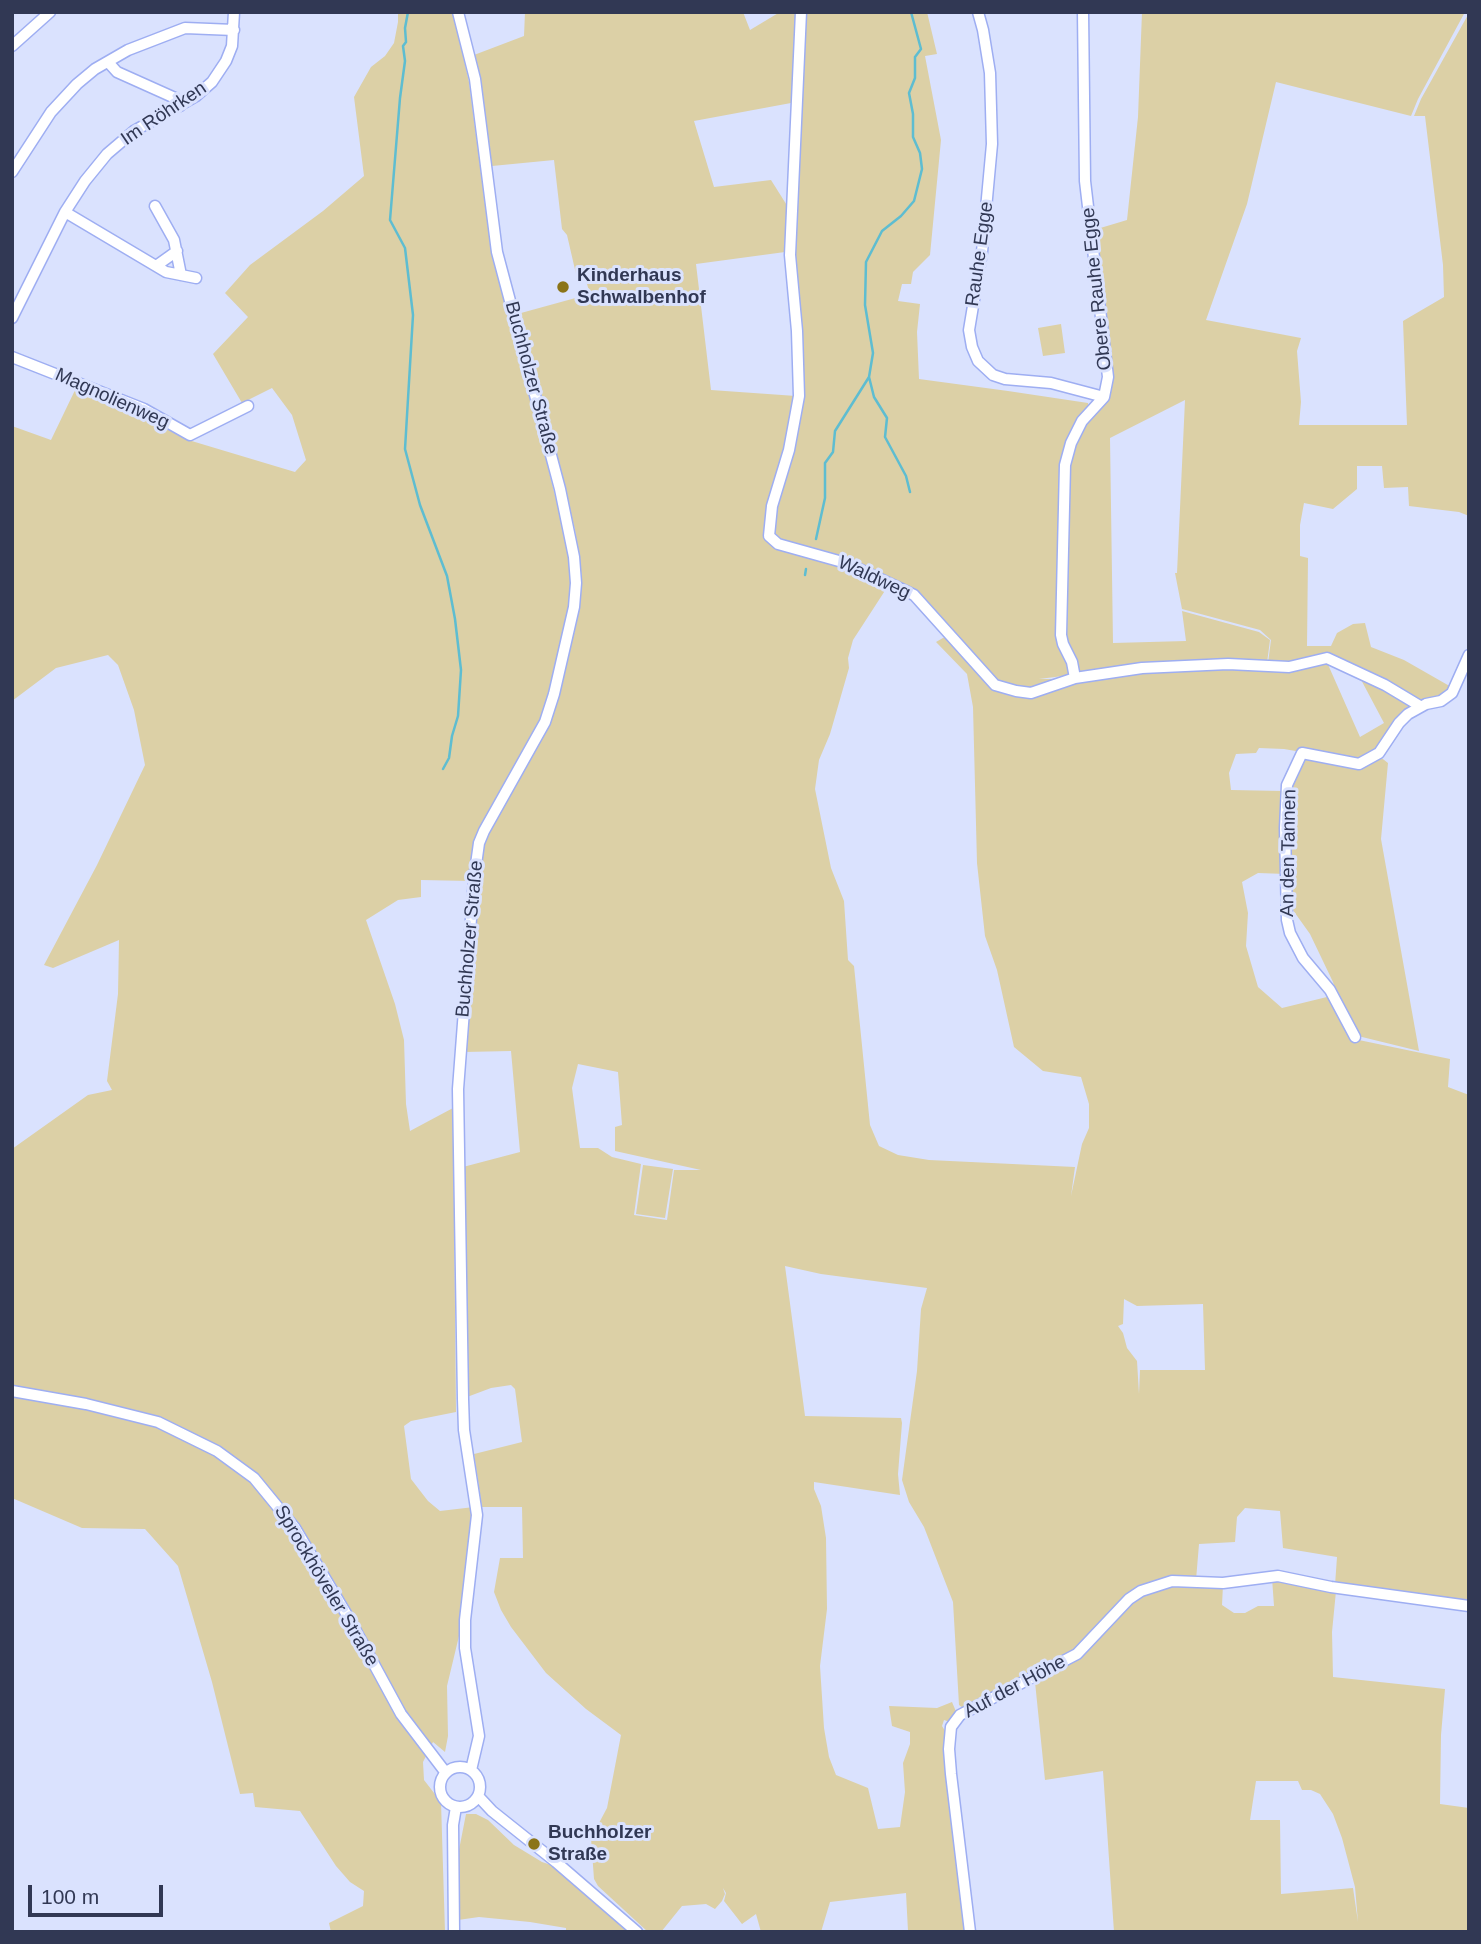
<!DOCTYPE html>
<html>
<head>
<meta charset="utf-8">
<style>
  body { margin:0 }
  #map { position:relative; width:1481px; height:1944px; overflow:hidden; background:#dae2fe; font-family:Helvetica,sans-serif }
  canvas { display:block }
  .frame { position:absolute; inset:0; border:14px solid #313854; pointer-events:none }
  .scale { position:absolute; left:28px; top:1885px; width:135px; height:32px; box-sizing:border-box; border:4px solid #313854; border-top:0; padding-left:9px; font-size:21px; line-height:24px; white-space:nowrap; color:#313854; -webkit-text-stroke:5px #dae2fe; paint-order:stroke }
</style>
</head>
<body>
<div id="map">
<canvas width="1481" height="1944"></canvas>
<div class="frame"></div>
<div class="scale">100 m</div>
</div>
<script>
const ctx = document.querySelector('canvas').getContext('2d');
ctx.lineJoin = 'round';
function fillPath(path, color) {
  ctx.fillStyle = color;
  ctx.fill(path, 'evenodd');
}
function toPath(rows) {
  const path = new Path2D();
  for (const r of rows) {
    if (r.length === 3) {
      path.moveTo(r[0] + r[2], r[1]);
      path.arc(r[0], r[1], r[2], 0, 2 * Math.PI);
      continue;
    }
    path.moveTo(r[0], r[1]);
    for (let i = 2; i < r.length; i += 2) path.lineTo(r[i], r[i + 1]);
  }
  return path;
}
function strokePath(path, color, width, dash) {
  ctx.strokeStyle = color;
  ctx.lineWidth = width;
  ctx.lineCap = dash ? 'butt' : 'round';
  ctx.setLineDash(dash || []);
  ctx.stroke(path);
}
function write(font, color, halo, rows, align = 'center') {
  ctx.font = font + ' Helvetica,sans-serif';
  ctx.lineWidth = 6;
  ctx.setLineDash([]);
  ctx.textBaseline = 'middle';
  ctx.strokeStyle = halo;
  ctx.fillStyle = color;
  for (const [text, x, y, turn = 0] of rows) {
    ctx.save();
    ctx.translate(x, y);
    ctx.rotate((+turn || 0) * Math.PI / 180);
    ctx.textAlign = isNaN(turn) ? turn : align;
    if (halo) ctx.strokeText(text, 0, 0);
    ctx.fillText(text, 0, 0);
    ctx.restore();
  }
}
fillPath(toPath([
  [398,12,453,12,469,82,492,257,533,406,571,561,571,611,574,634,580,603,582,578,575,530,521,313,590,294,584,274,576,274,567,235,562,229,554,160,492,166,480,81,474,55,524,36,525,12,743,12,750,30,780,12,797,12,791,103,694,121,714,187,771,180,788,207,785,252,696,264,711,390,796,396,791,429,775,481,763,536,779,548,860,571,888,586,853,640,848,658,849,668,830,734,819,760,815,789,831,868,844,901,848,960,854,966,870,1125,879,1146,898,1155,929,1160,1075,1167,1071,1196,1082,1144,1089,1128,1089,1104,1081,1077,1043,1071,1014,1047,997,970,985,936,977,863,973,707,967,674,936,642,948,635,969,658,972,659,916,593,888,578,843,559,783,541,776,537,772,530,802,396,793,244,805,12,927,12,937,54,925,56,941,140,930,255,913,272,911,284,902,284,898,301,920,304,917,332,919,379,1008,391,1088,403,1088,405,1093,401,1096,403,1113,380,1097,229,1127,220,1138,117,1142,12,1465,12,1418,99,1411,116,1276,82,1247,204,1206,320,1301,338,1297,351,1301,402,1299,425,1407,425,1403,321,1444,297,1443,265,1425,116,1414,116,1421,99,1469,13,1469,516,1459,512,1409,506,1408,487,1384,488,1382,466,1357,466,1357,489,1333,509,1304,503,1300,525,1300,556,1308,558,1307,646,1331,646,1337,633,1353,624,1365,623,1371,647,1404,660,1453,688,1446,696,1436,702,1414,701,1386,684,1327,656,1290,663,1268,663,1271,640,1260,630,1182,609,1175,573,1177,573,1185,400,1110,438,1113,643,1186,641,1182,611,1259,632,1270,640,1267,663,1240,661,1142,666,1039,679,1081,679,1142,670,1190,667,1240,666,1290,668,1326,660,1360,737,1384,723,1358,674,1385,686,1413,705,1396,722,1377,752,1359,762,1284,749,1259,748,1256,753,1236,754,1229,773,1231,790,1282,791,1285,775,1296,754,1359,765,1379,756,1388,763,1381,839,1419,1051,1358,1036,1341,1009,1333,982,1310,934,1290,906,1286,874,1258,873,1242,882,1248,913,1246,946,1258,987,1282,1008,1331,996,1354,1039,1450,1059,1448,1087,1469,1095,1469,1604,1335,1585,1337,1557,1283,1548,1280,1511,1245,1508,1237,1517,1235,1542,1199,1544,1196,1580,1173,1577,1144,1585,1126,1597,1076,1652,1055,1665,1035,1673,1035,1670,1034,1674,963,1708,959,1705,953,1602,924,1527,909,1502,902,1480,917,1371,921,1309,927,1288,821,1274,785,1266,805,1416,901,1418,902,1423,898,1474,900,1495,814,1482,814,1489,821,1506,826,1538,827,1609,820,1666,824,1728,829,1757,836,1775,868,1788,878,1829,900,1827,905,1792,903,1763,910,1744,910,1732,892,1726,889,1706,937,1708,952,1702,957,1714,950,1722,944,1720,942,1726,947,1734,946,1750,949,1799,968,1932,908,1931,906,1893,830,1902,821,1932,761,1932,756,1914,742,1924,724,1901,726,1893,723,1888,725,1894,722,1901,715,1909,706,1904,682,1906,661,1932,648,1932,598,1886,594,1879,591,1838,607,1808,621,1735,586,1709,546,1673,511,1627,501,1610,494,1592,500,1558,523,1558,522,1507,482,1507,474,1454,522,1442,515,1389,511,1385,491,1388,467,1397,463,1167,520,1152,511,1051,464,1052,478,875,481,853,495,808,540,731,523,752,484,822,473,849,470,881,421,880,421,897,398,900,366,920,395,1004,404,1040,406,1104,410,1131,453,1108,456,1412,411,1421,404,1426,411,1479,428,1501,440,1511,474,1507,471,1558,459,1636,447,1686,448,1736,445,1752,433,1742,423,1762,424,1780,441,1802,445,1932,331,1932,329,1923,363,1906,364,1891,350,1882,336,1866,300,1811,255,1807,253,1793,240,1794,212,1682,178,1566,145,1529,82,1528,12,1498,12,1149,88,1095,112,1090,107,1081,118,994,119,940,53,968,44,965,97,865,145,765,134,710,118,665,108,655,56,668,12,701,12,426,51,440,77,386,131,408,185,439,295,472,306,460,292,415,272,388,242,403,213,354,248,317,225,293,250,265,323,211,364,176,354,97,371,67,385,56,394,43,398,22],
  [578,1064,618,1072,622,1125,615,1127,615,1151,701,1170,674,1170,667,1220,634,1215,641,1164,612,1157,598,1148,580,1148,572,1088],
  [1124,1299,1137,1306,1203,1304,1205,1370,1140,1370,1139,1394,1137,1361,1127,1348,1123,1333,1118,1326,1123,1324],
  [1061,324,1065,353,1043,356,1038,328],
  [643,1165,673,1169,665,1218,636,1214],
  [1272,1578,1336,1591,1332,1632,1333,1677,1445,1689,1441,1735,1440,1804,1469,1808,1469,1932,1114,1932,1103,1771,1045,1780,1035,1682,1079,1656,1130,1604,1144,1594,1172,1584,1223,1585,1222,1605,1234,1613,1245,1613,1258,1606,1274,1606],
  [1256,1781,1298,1781,1302,1790,1311,1790,1320,1794,1333,1814,1342,1838,1355,1887,1358,1922,1353,1888,1281,1894,1280,1820,1250,1820],
  [466,1814,476,1814,488,1820,514,1845,542,1862,554,1866,630,1932,566,1932,566,1928,530,1922,479,1917,458,1920,458,1855]
]), '#dcd0a6');
strokePath(toPath([
  [408,12,405,28,406,42,403,46,405,61,400,98,390,220,405,248,413,315,405,449,420,505,447,576,455,619,461,670,458,716,452,736,449,758,443,769],
  [869,377,874,397,887,418,885,437,906,476,910,492],
  [816,539,825,498,825,463,833,452,835,431,869,377,873,353,865,305,866,262,882,231,901,216,914,201,922,169,920,153,913,137,913,114,909,93,915,78,915,57,921,49,911,12],
  [805,575,806,569]
]), '#5ebdd1', 2.5);
const minor = toPath([
  [458,12,475,79,497,252,560,489,574,557,576,583,574,607,554,694,545,722,484,831,479,843,474,879,458,1089,463,1399,464,1430,477,1515,465,1620,465,1648,479,1736,471,1770],
  [801,12,790,255,797,331,799,396,789,450,772,506,769,536,778,544,846,563,914,595,995,685,1016,691,1031,693,1075,678,1142,668,1228,664,1289,667,1327,658,1385,685,1420,706],
  [978,12,983,30,990,73,992,144,982,252,969,330,972,347,978,361,993,375,1005,379,1051,383,1104,397],
  [12,46,50,12],
  [108,62,117,72,175,98,180,106],
  [12,172,51,112,77,84,95,69,128,50,185,28,234,30],
  [155,206,174,240,181,275],
  [65,212,166,272,196,278],
  [156,266,177,251],
  [12,318,65,212,85,181,107,154,134,131,196,96,212,82,226,61,232,46,234,12],
  [12,357,144,409,190,435,248,406],
  [1075,678,1072,662,1063,644,1061,635,1065,465,1071,443,1082,421,1104,397,1108,377,1085,181,1083,12],
  [1355,1037,1330,990,1303,958,1290,933,1287,920,1285,828,1287,785,1302,753,1359,764,1379,753,1399,723,1408,714,1426,704,1441,701,1452,693,1469,655],
  [12,1391,86,1404,158,1422,217,1451,254,1478,295,1528,350,1620,401,1714,446,1773],
  [460,1787,20],
  [478,1796,492,1811,556,1862,637,1932],
  [454,1932,453,1825,456,1807],
  [970,1932,951,1774,949,1749,951,1727,960,1715,1077,1654,1129,1599,1141,1591,1172,1581,1223,1583,1278,1576,1331,1587,1469,1606]
]);
strokePath(minor, '#9eaef2', 13);
strokePath(minor, '#fff', 10);
for (const [x, y, r, color] of [
  [563,287,7,"#8b7418"],
  [534,1844,7,"#8b7418"]
]) {
  const dot = new Path2D();
  dot.arc(x, y, r, 0, 2 * Math.PI);
  ctx.fillStyle = color;
  ctx.fill(dot);
  strokePath(dot, '#dae2fe', 2.5);
}
write('19px', '#313854', '#dae2fe', [
  ["Im Röhrken",164,114,-34],
  ["Rauhe Egge",980,254,-82],
  ["Obere Rauhe Egge",1097,289,-96],
  ["Buchholzer Straße",531,378,75],
  ["Magnolienweg",112,399,24],
  ["Waldweg",874,578,25],
  ["An den Tannen",1289,853,-89],
  ["Buchholzer Straße",470,939,-85],
  ["Sprockhöveler Straße",326,1586,59],
  ["Auf der Höhe",1015,1687,-28]
]);
write('bold 19px', '#313854', '#dae2fe', [
  ["Kinderhaus",577,276],
  ["Schwalbenhof",577,298],
  ["Buchholzer",548,1833],
  ["Straße",548,1855]
], 'left');
</script>
</body>
</html>
